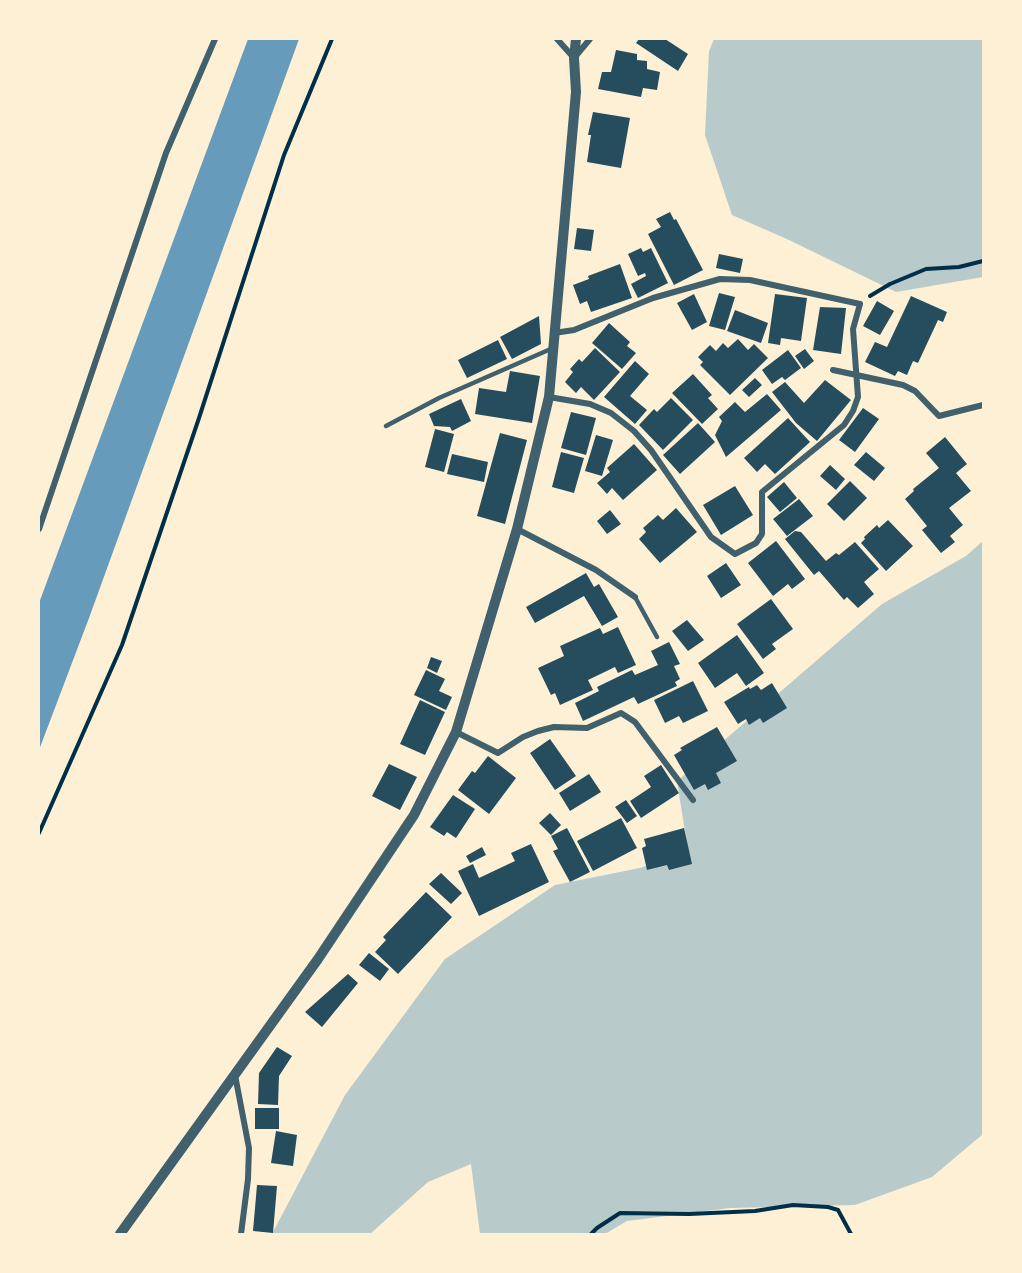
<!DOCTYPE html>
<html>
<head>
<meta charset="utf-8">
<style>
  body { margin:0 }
  #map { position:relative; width:1022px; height:1273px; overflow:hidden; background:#fdf0d5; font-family:"Open Sans",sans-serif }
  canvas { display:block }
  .frame { position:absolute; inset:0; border:40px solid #fdf0d5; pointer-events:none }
</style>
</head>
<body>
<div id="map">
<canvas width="1022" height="1273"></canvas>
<div class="frame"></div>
</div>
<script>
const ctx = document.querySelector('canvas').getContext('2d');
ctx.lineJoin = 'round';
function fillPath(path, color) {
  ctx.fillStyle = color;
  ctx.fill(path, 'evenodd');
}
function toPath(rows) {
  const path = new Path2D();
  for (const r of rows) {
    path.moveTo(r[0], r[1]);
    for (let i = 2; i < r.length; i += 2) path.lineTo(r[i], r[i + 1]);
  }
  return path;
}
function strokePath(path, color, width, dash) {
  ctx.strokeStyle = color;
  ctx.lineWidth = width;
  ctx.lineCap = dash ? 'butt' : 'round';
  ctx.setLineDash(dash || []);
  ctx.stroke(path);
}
fillPath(toPath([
  [714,39,983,39,983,277,896,292,789,240,732,215,705,135,709,51],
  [983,541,983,1134,932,1177,855,1205,730,1208,627,1221,605,1234,480,1234,471,1164,428,1182,370,1234,272,1234,345,1095,445,959,555,885,640,868,688,851,677,781,882,604,966,556]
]), '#b9caca');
fillPath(toPath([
  [248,39,299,39,89,618,39,750,39,603]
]), '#669bbc');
fillPath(toPath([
  [639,39,665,39,688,54,678,71,636,43],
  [616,50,637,54,637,60,647,61,647,69,660,72,657,90,643,88,641,97,598,89,602,72,611,72],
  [593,112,630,118,621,168,587,162,591,135,588,135],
  [670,212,674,220,676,219,703,270,674,285,648,234,661,227,656,219],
  [577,228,594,230,591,251,574,249],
  [641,248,643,252,651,248,668,283,638,298,631,284,646,276,645,273,638,276,628,254],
  [719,254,743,259,740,273,716,268],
  [620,264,632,298,591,312,587,301,580,304,573,285,589,279,588,276],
  [719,293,735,297,725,330,709,326],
  [694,294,707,322,692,330,677,303],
  [775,294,807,298,801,341,781,338,780,345,768,343],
  [911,296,947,312,943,322,938,320,918,363,913,361,907,375,898,371,895,376,865,362,875,342,887,347],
  [877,301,894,311,880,335,863,326],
  [820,307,846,308,841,354,813,350],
  [735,310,768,323,761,343,727,331],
  [539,316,541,344,512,359,500,337],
  [609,323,630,342,627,346,636,353,622,369,592,343],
  [738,339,748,350,754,344,768,358,730,395,700,365,703,362,698,357,710,345,716,351,723,343,728,348],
  [498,340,507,359,467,378,458,360],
  [595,348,620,372,594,400,581,387,576,393,565,382,573,372,570,369,579,359,582,362],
  [805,349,814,361,804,369,795,356],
  [788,350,801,368,785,380,782,377,772,384,762,370],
  [635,361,649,374,630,396,647,410,635,424,604,397],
  [510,371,540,376,532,423,475,414,479,388,506,392],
  [693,374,712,395,708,398,718,409,702,424,672,393],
  [755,378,762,385,749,397,742,390],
  [825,380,851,400,817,441,796,423,772,392,785,382,804,403],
  [767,394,781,410,726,457,715,435,722,421,719,417,735,402,745,412],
  [671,398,693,420,663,450,639,425,654,409,657,412],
  [461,399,471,421,452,431,450,427,434,426,429,414],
  [863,408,879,419,855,452,839,440],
  [571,412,596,418,586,455,561,448],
  [788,418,810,442,775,474,765,464,757,472,744,458],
  [698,423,715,442,680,474,663,455],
  [435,429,454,434,444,472,425,467],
  [500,433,527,440,505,524,477,516],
  [596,435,613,440,602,476,585,471],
  [945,437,967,464,956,473,971,491,949,508,963,525,950,536,955,542,941,553,922,530,927,526,905,499,914,491,913,489,939,468,926,453],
  [634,444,657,470,623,500,612,488,607,494,597,483,610,472,607,468],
  [561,452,584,458,574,493,552,487],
  [866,452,885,468,874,481,854,465],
  [452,454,488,462,484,482,447,474],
  [830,465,845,479,836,490,820,476],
  [850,481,867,498,844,521,827,504],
  [784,482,797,498,780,512,767,497],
  [735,486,753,515,721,535,703,505],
  [799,499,813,516,787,536,773,519],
  [676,508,697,532,660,563,639,539,646,532,643,528,658,515,663,520],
  [610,510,621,524,607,534,597,521],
  [888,520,913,546,886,571,861,543,865,539,864,537,877,525,879,528],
  [795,531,801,532,826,561,836,553,839,555,855,542,879,569,864,582,874,594,858,608,847,597,844,600,819,571,814,575,785,539],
  [776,541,805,579,792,589,788,584,773,596,748,563],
  [726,563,741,585,721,598,707,576],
  [586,573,594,587,599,584,618,617,602,626,584,596,535,623,526,607],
  [771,599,793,629,772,644,776,649,763,659,737,624],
  [687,620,704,640,688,651,672,631],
  [618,627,636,665,618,673,615,667,588,680,593,690,560,705,555,693,551,695,538,668,564,656,560,646,600,628,603,634],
  [737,635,764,673,746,686,737,673,715,688,698,663],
  [669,642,680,664,674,666,680,679,675,682,677,686,638,704,634,697,583,721,575,703,599,691,597,687,632,670,635,675,658,665,651,651],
  [431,657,442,661,437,673,427,668],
  [426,670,445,679,439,691,452,697,446,710,414,695],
  [693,681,708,711,683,723,679,716,665,723,654,700],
  [772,683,787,708,763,723,760,718,749,725,746,719,738,724,724,702,749,687,750,689,757,685,761,690],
  [420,700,445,712,425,755,400,744],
  [717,727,737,761,716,773,721,783,708,790,705,784,694,790,674,755,682,750,680,748],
  [550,739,576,776,555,790,530,753],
  [488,756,516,778,489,814,458,790,472,771,475,773],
  [389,764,417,777,400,810,372,796],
  [661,765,679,793,641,818,630,801,651,787,644,776],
  [589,774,601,792,570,811,559,793],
  [453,795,475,809,456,838,447,832,444,836,430,827],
  [626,800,637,816,627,823,615,807],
  [550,813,561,825,551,835,539,823],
  [621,818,637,848,593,871,577,841],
  [567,828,590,872,570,882,553,851,558,849,551,836],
  [684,828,692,864,669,870,667,865,647,870,642,848,646,846,644,839],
  [531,844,549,882,479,916,458,871,473,864,479,878,515,861,511,853],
  [482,847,486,855,470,863,466,856],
  [441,873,462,893,451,904,429,884],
  [426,892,452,917,398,974,375,952,386,940,383,937],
  [369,953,389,969,380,981,359,965],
  [348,974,358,983,322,1027,305,1012],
  [277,1047,292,1056,279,1076,278,1105,258,1104,259,1073],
  [255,1108,279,1108,279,1129,255,1129],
  [276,1131,297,1135,293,1166,271,1163],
  [257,1185,277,1186,273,1233,253,1231]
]), '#264d5e');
strokePath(toPath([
  [870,296,890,284,926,269,959,267,983,261],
  [39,833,122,645,199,418,284,155,332,39],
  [591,1234,597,1228,620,1213,689,1214,755,1211,793,1205,828,1207,838,1210,851,1234]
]), '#003049', 4);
strokePath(toPath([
  [386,426,439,398,553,348],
  [635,597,657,637]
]), '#3f606c', 4.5);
strokePath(toPath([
  [557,39,574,58,590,39],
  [833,370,903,385,915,391,939,416,983,405],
  [549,397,590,404,611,413,634,431,651,450,711,537,735,554,756,543,762,534,762,492,844,425,853,411,858,397,853,329,860,304,750,280,720,279,653,298,574,330,554,333],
  [39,529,166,153,215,39],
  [517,529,596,570,635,597],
  [456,732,498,753,523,737,538,731,554,727,587,728,621,713,635,722,693,800],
  [235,1075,249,1148,248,1179,241,1234]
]), '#3f606c', 6);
strokePath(toPath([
  [120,1234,318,959,414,815,456,732,517,529,549,397,576,92,574,58,576,39]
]), '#3f606c', 10);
</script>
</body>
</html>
